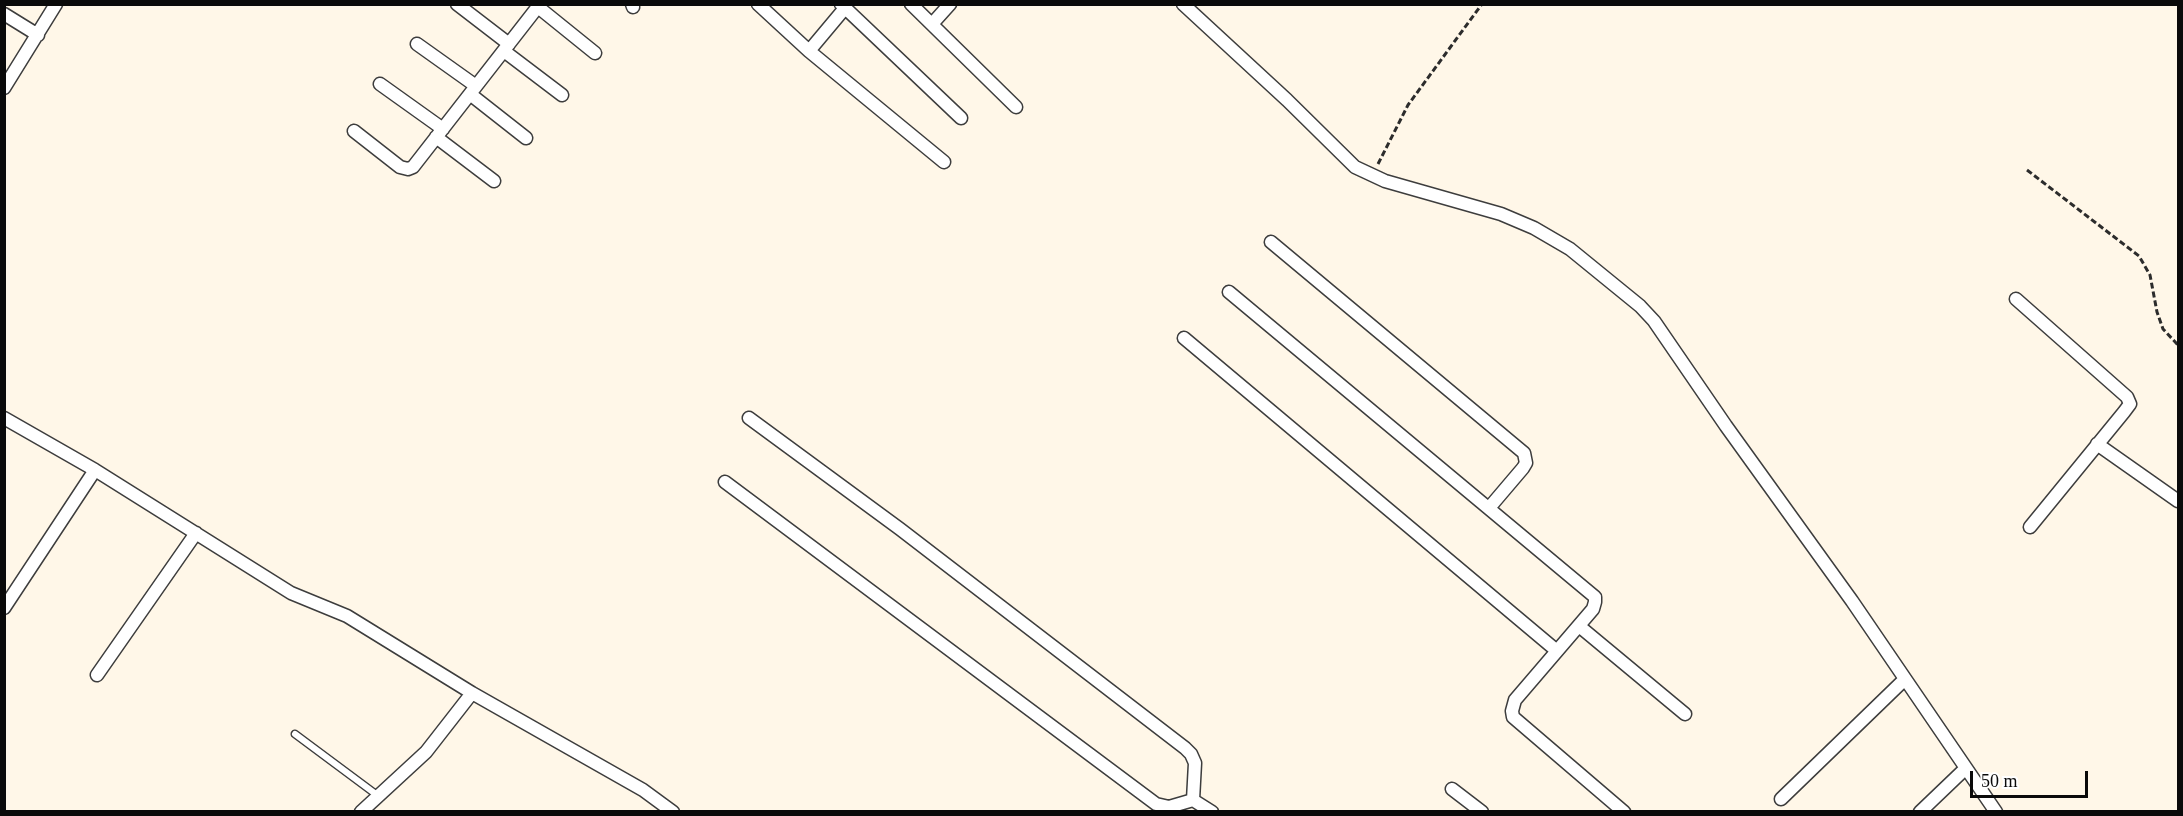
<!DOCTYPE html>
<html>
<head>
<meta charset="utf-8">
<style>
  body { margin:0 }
  #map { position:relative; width:2183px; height:816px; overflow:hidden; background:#fff7e8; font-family:Georgia,serif }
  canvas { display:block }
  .frame { position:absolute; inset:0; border:6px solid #0a0a0a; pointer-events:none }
  .scale { position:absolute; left:1970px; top:771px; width:118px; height:27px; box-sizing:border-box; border:3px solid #0a0a0a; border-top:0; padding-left:8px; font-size:18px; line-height:21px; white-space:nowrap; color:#0a0a0a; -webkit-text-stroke:4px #fff; paint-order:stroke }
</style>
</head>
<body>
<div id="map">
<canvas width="2183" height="816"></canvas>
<div class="frame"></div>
<div class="scale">50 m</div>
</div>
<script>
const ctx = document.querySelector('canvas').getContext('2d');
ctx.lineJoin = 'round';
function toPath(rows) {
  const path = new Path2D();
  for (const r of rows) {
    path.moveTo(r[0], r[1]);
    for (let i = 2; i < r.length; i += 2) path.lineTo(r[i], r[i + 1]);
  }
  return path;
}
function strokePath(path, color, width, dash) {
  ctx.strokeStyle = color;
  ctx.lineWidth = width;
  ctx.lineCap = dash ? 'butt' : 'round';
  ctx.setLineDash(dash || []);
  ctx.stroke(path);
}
const lane = toPath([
  [295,734,377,795]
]);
const street = toPath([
  [457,4,509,44],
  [632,4,633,7],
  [758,4,809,51,944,162],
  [841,4,961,118],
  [911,4,1016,107],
  [1183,4,1287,100,1355,167,1385,181,1501,214,1534,228,1570,249,1640,306,1654,321,1726,426,1852,601,1996,812],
  [538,7,595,53],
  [4,14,38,35],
  [932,24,950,4],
  [417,44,476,86],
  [504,51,562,95],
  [809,51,845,8],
  [380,84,443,129],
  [4,88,56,4],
  [470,94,526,138],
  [354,131,400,167,408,169,413,167,540,4],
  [436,137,494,181],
  [1271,242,1524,453,1526,463,1523,468,1489,508],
  [1229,292,1595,597,1595,602,1593,609,1515,700,1512,711,1513,717,1624,812],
  [2016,299,2127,397,2130,404,2124,412,2030,527],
  [1184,338,1557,651],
  [4,418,95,470,291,593,347,616,472,693,643,790,673,812],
  [749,418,900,529,1185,748,1191,754,1195,763,1193,800],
  [2097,444,2178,501],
  [725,482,1156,804,1169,807,1193,800,1212,812],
  [4,608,95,470],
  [1579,626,1685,714],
  [97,675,196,533],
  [1452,789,1482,812],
  [1781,799,1905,679],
  [361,812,426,752,472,693],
  [1920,812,1966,768]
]);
strokePath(lane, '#3d3d3d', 9);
strokePath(street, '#3d3d3d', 15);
strokePath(toPath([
  [1378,164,1408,105,1482,4],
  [2027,170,2139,256,2150,275,2157,312,2163,329,2178,345]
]), '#2c2c2c', 3, [6, 3]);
strokePath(lane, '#fff', 6);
strokePath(street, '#fff', 12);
</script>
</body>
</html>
